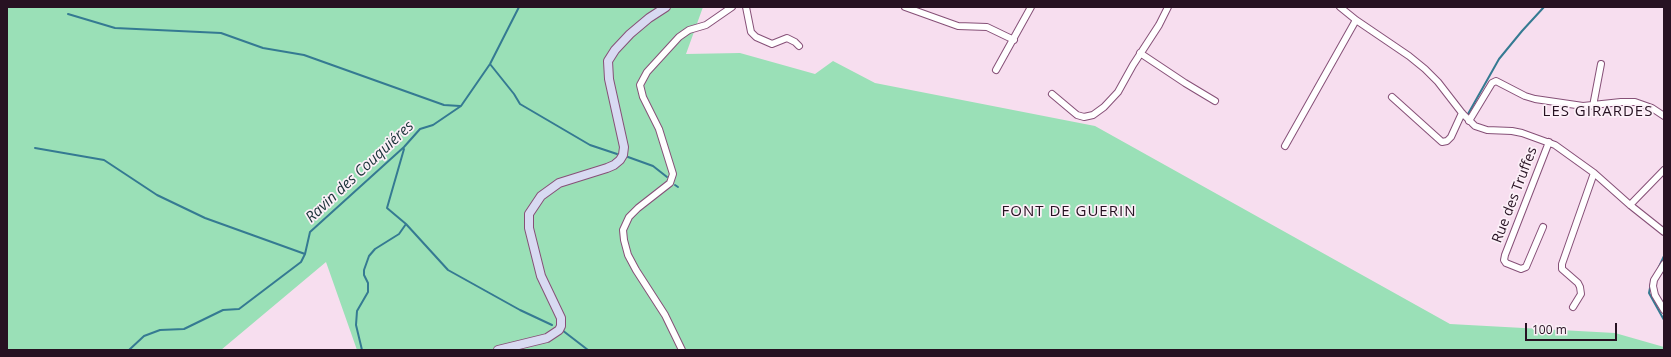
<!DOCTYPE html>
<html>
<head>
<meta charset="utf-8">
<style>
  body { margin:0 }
  #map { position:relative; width:1671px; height:357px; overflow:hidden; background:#f7deef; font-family:"Open Sans",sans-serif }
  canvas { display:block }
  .frame { position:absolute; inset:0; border:8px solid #271222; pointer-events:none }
  .scale { position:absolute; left:1525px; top:323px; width:92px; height:18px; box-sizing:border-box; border:2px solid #271222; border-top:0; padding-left:5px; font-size:12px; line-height:14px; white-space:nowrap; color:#271222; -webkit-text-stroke:3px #fcf0f8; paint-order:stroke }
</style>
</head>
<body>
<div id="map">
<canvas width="1671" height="357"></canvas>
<div class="frame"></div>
<div class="scale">100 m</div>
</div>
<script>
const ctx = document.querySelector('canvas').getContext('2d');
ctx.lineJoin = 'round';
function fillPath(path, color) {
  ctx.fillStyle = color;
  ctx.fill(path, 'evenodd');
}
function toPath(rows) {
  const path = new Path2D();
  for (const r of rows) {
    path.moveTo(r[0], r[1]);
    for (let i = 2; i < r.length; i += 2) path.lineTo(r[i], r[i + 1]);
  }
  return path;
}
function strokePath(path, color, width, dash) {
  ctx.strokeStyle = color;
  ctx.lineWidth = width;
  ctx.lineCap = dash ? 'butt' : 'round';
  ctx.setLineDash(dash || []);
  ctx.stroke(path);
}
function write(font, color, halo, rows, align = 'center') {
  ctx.font = font + ' "Open Sans",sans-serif';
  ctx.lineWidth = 3.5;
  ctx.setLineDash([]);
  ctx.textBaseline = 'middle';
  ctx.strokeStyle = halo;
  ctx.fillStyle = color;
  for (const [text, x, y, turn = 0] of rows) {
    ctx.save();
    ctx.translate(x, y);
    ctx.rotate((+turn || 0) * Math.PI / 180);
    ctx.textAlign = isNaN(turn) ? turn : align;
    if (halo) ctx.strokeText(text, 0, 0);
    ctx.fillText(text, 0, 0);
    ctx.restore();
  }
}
fillPath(toPath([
  [7,7,703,7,686,54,740,53,815,74,833,61,875,83,1095,126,1450,324,1615,333,1664,347,1664,350,357,350,326,262,221,350,7,350]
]), '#9ae0b7');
strokePath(toPath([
  [68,14,115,28,221,33,263,48,304,55,444,105,460,106],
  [490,64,514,94,520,104,590,145,617,154],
  [1468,114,1499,59,1522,31,1544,7],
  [35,148,104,160,157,195,205,218,305,254],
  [628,157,653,166,667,177],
  [675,185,678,187],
  [406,224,448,270,520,310,552,325],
  [1658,269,1664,256],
  [1651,283,1649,293,1664,320],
  [562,330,588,350],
  [129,350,144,336,160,330,184,329,223,310,239,309,301,262,305,254,310,232,404,147,420,129,433,125,461,106,490,64,519,7],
  [362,350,356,325,357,311,368,292,368,283,364,275,364,270,369,256,375,249,399,234,406,224,387,208,404,149]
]), '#357a92', 2);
const street = toPath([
  [746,7,751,32,756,37,772,44,787,38,795,42,799,46],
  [905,7,958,26,987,27,1014,40],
  [1340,7,1356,20,1409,56,1425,69,1438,82,1462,113,1475,126,1487,130,1512,131,1522,133,1555,145,1594,173,1630,205,1664,232],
  [1140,53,1185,83,1215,101],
  [996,70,1031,7],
  [1052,94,1077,115,1084,117,1093,115,1104,107,1118,92,1133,65,1159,25,1168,7],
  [1392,97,1442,142,1447,141,1451,137,1462,113],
  [1593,106,1601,64],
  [1469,121,1492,83,1496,81,1525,96,1535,99,1583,106,1621,102,1635,102,1652,108,1664,116],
  [1285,146,1356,20],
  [1630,205,1664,170],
  [1543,227,1526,267,1521,269,1506,263,1504,260,1505,255,1549,142],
  [1664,264,1654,280,1653,286,1655,295,1664,310],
  [1573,307,1581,294,1580,287,1578,283,1562,269,1562,264,1594,173],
  [682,350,665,315,636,270,628,255,624,240,623,230,629,217,638,208,670,183,673,174,659,129,643,97,640,85,647,72,679,37,689,30,706,25,732,7]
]);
const secondary = toPath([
  [498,350,547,338,559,330,561,326,561,318,541,276,529,228,529,214,541,196,559,183,607,168,614,165,620,160,623,155,624,147,609,79,608,61,615,50,630,34,649,18,666,7]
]);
strokePath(street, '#865077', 8);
strokePath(secondary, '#865077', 10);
strokePath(street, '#fff', 6);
strokePath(secondary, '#d8daf2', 8);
write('14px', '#271222', '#fcf0f8', [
  ["Rue des Truffes",1515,195,-69]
]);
ctx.letterSpacing = '1px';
write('15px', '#271222', '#fcf0f8', [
  ["LES GIRARDES",1598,112],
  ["FONT DE GUERIN",1069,212]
]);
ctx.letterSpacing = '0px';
write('italic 15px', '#1c343a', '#fcf0f8', [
  ["Ravin des Couquiéres",360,172,-43]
]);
</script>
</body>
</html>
